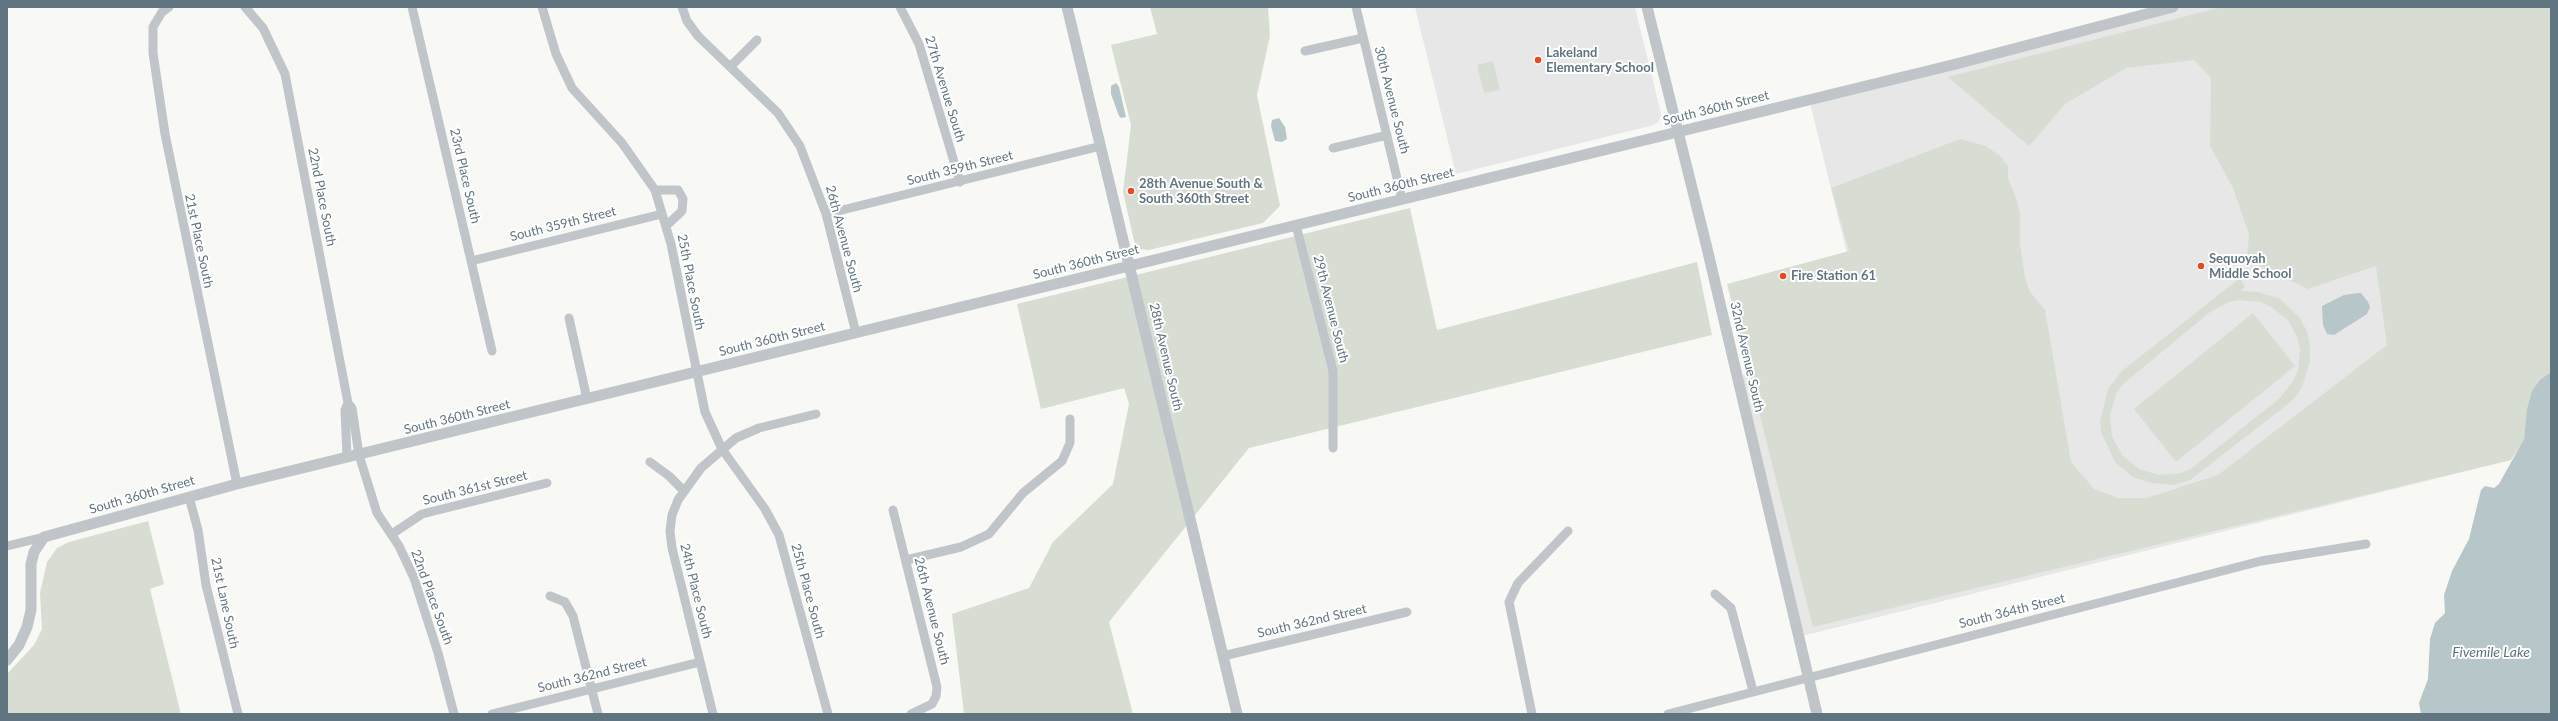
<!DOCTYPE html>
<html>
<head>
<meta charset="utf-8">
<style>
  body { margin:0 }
  #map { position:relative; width:2558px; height:721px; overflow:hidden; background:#f8f8f5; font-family:Lato,sans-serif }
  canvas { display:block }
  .frame { position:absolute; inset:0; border:8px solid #617581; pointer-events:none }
</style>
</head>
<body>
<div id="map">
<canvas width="2558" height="721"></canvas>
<div class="frame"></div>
</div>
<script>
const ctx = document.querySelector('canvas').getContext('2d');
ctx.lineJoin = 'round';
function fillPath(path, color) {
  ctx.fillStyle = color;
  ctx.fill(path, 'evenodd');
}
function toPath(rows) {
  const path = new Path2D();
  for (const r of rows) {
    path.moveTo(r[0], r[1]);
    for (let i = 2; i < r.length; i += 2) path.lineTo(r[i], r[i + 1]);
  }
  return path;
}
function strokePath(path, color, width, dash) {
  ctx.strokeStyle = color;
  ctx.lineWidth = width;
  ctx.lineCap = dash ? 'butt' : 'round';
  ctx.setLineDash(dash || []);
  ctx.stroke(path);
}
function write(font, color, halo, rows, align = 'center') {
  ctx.font = font + ' Lato,sans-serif';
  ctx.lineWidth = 4;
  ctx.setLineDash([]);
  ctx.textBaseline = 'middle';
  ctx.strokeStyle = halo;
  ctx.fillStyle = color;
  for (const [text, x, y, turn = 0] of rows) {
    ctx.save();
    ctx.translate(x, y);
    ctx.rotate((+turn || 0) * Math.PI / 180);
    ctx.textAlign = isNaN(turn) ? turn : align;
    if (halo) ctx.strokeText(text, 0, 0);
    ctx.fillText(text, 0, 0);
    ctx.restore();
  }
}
fillPath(toPath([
  [1415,7,1635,7,1661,114,1659,121,1654,125,1456,174],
  [2173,7,2508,7,2551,184,2551,372,2540,380,2522,444,2511,460,1798,637,1737,376,1869,343,1809,99]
]), '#e6e7e6');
fillPath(toPath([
  [1150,7,1268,7,1270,36,1257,95,1280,206,1263,223,1149,250,1138,249,1135,245,1123,192,1131,125,1111,45,1157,34],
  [2222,7,2551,7,2551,371,2532,391,2527,409,2524,439,2511,460,1813,627,1727,284,1849,251,1831,188,1960,139,1986,146,2000,156,2008,166,2008,178,2017,200,2020,215,2020,244,2025,278,2030,292,2045,310,2071,462,2094,489,2118,498,2147,498,2218,475,2387,345,2376,266,2308,289,2247,260,2249,234,2233,188,2210,146,2211,78,2194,60,2126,68,2065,104,2029,146,1948,77],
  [1493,61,1500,90,1484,93,1477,65],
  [1410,208,1437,330,1697,262,1712,335,1249,448,1109,622,1133,714,964,714,952,614,1029,588,1053,542,1113,484,1129,404,1124,388,1041,409,1017,304],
  [2240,278,2245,287,2240,291,2258,292,2280,299,2299,317,2307,331,2310,347,2310,361,2302,387,2293,400,2190,480,2173,485,2152,483,2133,477,2115,462,2101,432,2100,421,2108,389,2122,371],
  [2240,300,2261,302,2271,307,2288,320,2298,339,2300,350,2298,371,2293,381,2280,398,2191,469,2181,473,2159,475,2139,469,2122,455,2112,436,2110,415,2116,394,2122,385,2210,312,2229,302],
  [2253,313,2295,366,2176,462,2134,409],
  [148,521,164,584,150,589,181,714,7,714,7,674,34,645,42,629,40,593,47,562,57,548,69,542]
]), '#d8ddd4');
fillPath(toPath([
  [1116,83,1119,87,1126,117,1121,118,1119,116,1111,94,1111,86],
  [1279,118,1285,127,1287,139,1282,142,1275,141,1271,126,1272,120],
  [2358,293,2361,293,2368,302,2370,307,2367,314,2334,335,2327,334,2323,325,2322,306,2344,295],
  [2551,372,2551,714,2421,714,2419,703,2428,679,2430,639,2435,623,2445,613,2444,595,2452,571,2469,539,2481,490,2485,486,2494,488,2499,484,2524,439,2527,409,2532,391,2540,380]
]), '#b7c6c9');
strokePath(toPath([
  [169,7,162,12,153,27,153,53,165,134,237,484],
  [245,7,263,28,285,74,348,403,352,408,359,455,377,513,399,546,414,578,438,653,454,714],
  [412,7,492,351],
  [542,7,556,54,572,88,622,143,655,190,671,244,705,412,722,449,765,509,779,535,828,714],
  [682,7,687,21,698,36,778,113,800,146,826,214,856,333],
  [900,7,919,44,960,182],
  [1356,7,1402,199],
  [1305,51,1363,38],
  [730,67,757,40],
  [1333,148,1387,135],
  [655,190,678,190,683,199,682,211,666,226],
  [826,214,1101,146],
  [1296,225,1333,371,1333,448],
  [471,261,662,214],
  [569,318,587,399],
  [347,457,345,410,348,403],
  [650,462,669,476,684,491],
  [189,497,198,530,206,585,238,714],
  [893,510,937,687,936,696,932,704,911,714],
  [392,534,422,514,547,483],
  [7,546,44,537],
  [906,560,961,547,989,534,1023,493,1062,461,1070,443,1070,419],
  [1715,594,1731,608,1753,691],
  [550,596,565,602,573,616,598,714],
  [1223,656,1407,612],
  [492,714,700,662],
  [713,714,672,548,670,531,672,515,678,500,701,468,736,438,759,428,816,414],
  [1532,714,1509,602,1518,583,1568,531],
  [1668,714,2261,561,2366,544]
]), '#c0c5c9', 9);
strokePath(toPath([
  [1067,7,1237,714],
  [1647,7,1706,244,1817,714],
  [7,660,19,645,27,627,31,610,31,564,34,552,44,537,237,484,1956,64,2173,7]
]), '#c0c5c9', 11);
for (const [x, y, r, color] of [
  [1538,60,4,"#eb4821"],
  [1131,191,4,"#eb4821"],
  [2201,266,4,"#eb4821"],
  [1783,276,4,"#eb4821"]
]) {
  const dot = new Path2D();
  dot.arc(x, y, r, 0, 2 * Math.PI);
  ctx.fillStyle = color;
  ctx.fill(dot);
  strokePath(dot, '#fff', 1.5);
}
write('bold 13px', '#617581', '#fff', [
  ["Lakeland",1546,53],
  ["Elementary School",1546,68],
  ["28th Avenue South &",1139,184],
  ["South 360th Street",1139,199],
  ["Sequoyah",2209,259],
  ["Middle School",2209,274],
  ["Fire Station 61",1791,276]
], 'left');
write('13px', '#617581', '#fff', [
  ["27th Avenue South",945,89,73],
  ["30th Avenue South",1392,100,76],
  ["South 360th Street",1716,108,-14],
  ["South 359th Street",960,168,-14],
  ["23rd Place South",465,176,77],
  ["South 360th Street",1401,185,-14],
  ["22nd Place South",322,197,79],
  ["South 359th Street",563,224,-14],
  ["26th Avenue South",844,239,75],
  ["21st Place South",199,241,78],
  ["South 360th Street",1086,262,-14],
  ["25th Place South",691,282,79],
  ["29th Avenue South",1331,309,76],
  ["South 360th Street",772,339,-14],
  ["28th Avenue South",1166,357,77],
  ["32nd Avenue South",1747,357,77],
  ["South 360th Street",457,417,-14],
  ["South 361st Street",475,488,-14],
  ["South 360th Street",142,495,-16],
  ["24th Place South",696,591,76],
  ["25th Place South",808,591,75],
  ["22nd Place South",432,597,70],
  ["21st Lane South",225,603,78],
  ["26th Avenue South",932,611,76],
  ["South 364th Street",2012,611,-14],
  ["South 362nd Street",1312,621,-13],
  ["South 362nd Street",592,675,-14]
]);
write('italic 14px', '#5c757c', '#fff', [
  ["Fivemile Lake",2491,652]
]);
</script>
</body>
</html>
